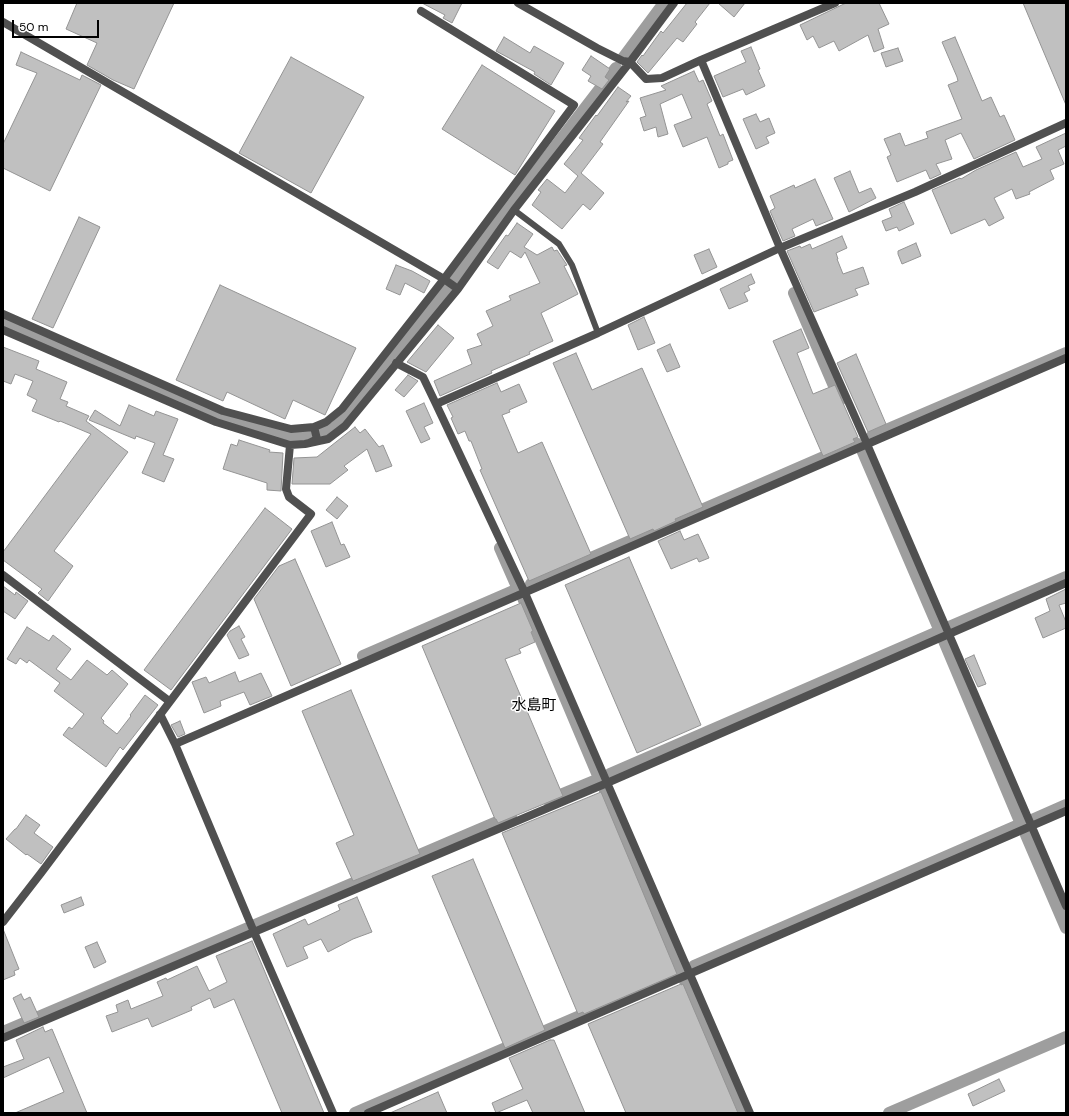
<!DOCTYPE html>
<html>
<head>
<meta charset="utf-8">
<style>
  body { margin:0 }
  #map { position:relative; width:1069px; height:1116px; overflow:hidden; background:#fff; font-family:"DM Sans",sans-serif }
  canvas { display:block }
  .frame { position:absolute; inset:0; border:4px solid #000; pointer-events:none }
  .scale { position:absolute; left:12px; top:20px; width:87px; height:18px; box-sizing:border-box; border:2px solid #000; border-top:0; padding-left:5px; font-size:12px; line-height:14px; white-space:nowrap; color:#000; -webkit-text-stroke:3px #fff; paint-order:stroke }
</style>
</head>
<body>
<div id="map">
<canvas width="1069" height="1116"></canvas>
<div class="frame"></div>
<div class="scale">50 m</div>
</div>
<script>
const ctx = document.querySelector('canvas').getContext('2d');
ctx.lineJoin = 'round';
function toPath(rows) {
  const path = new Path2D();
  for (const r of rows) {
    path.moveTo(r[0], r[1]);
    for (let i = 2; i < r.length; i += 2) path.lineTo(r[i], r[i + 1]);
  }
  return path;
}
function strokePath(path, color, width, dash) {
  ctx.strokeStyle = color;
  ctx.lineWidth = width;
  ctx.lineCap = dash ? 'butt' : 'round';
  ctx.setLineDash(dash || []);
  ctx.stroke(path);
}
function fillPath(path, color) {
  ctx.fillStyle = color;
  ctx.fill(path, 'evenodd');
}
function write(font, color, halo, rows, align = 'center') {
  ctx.font = font + ' "DM Sans","Noto Sans JP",sans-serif';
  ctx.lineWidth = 3;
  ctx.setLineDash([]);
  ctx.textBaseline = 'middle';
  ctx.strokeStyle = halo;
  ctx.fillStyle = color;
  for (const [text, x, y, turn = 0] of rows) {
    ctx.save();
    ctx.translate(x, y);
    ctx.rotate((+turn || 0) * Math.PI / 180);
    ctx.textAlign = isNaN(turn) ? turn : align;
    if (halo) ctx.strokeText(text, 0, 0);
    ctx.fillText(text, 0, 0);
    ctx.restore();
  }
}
strokePath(toPath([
  [623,58,664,3],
  [794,293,840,400],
  [3,323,217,418,294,437,307,437,334,428,348,416,616,68],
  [872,436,1066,353],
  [862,450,939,629],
  [531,584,856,443],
  [523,598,599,778],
  [949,627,1066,577],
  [363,656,518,589,500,548],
  [610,774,940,631],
  [605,792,680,971],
  [548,800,599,779],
  [1032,820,1066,805],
  [1026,835,1066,928],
  [255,925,511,816],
  [694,966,1021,824,944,641],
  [685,981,741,1113],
  [3,1032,248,928],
  [355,1113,675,975],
  [889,1113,1066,1037]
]), '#9e9e9e', 12);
const building = toPath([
  [77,3,174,3,134,89,113,80,87,65,97,43,66,29,77,3],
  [422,3,462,3,452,23,443,18,445,15,422,3],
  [687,3,710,3,695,22,697,24,683,42,677,38,648,73,637,62,642,55,643,56,661,31,663,33,687,3],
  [718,3,745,3,734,17,718,3],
  [846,3,879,3,889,24,878,29,884,48,874,52,868,35,839,51,834,41,819,48,813,36,807,40,800,25,846,3],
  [1023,3,1066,3,1066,105,1023,3],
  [504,37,530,53,534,46,564,63,551,85,534,74,535,72,496,51,504,37],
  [955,37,982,101,991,97,1000,117,1004,115,1015,140,974,159,961,133,945,140,952,159,936,164,941,174,930,179,926,170,897,182,887,157,891,155,884,139,900,133,905,146,928,138,926,132,962,119,948,85,958,81,957,77,942,42,955,37],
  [751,47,760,69,758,70,765,86,746,95,743,89,723,97,714,76,746,62,741,51,751,47],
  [898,48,903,61,886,67,881,53,898,48],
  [21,52,80,80,82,75,101,85,50,191,3,168,3,144,37,73,16,65,21,52],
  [591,56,610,69,605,77,609,80,602,89,588,81,591,76,582,70,591,56],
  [291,57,364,97,311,193,239,153,291,57],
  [482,65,555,111,515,175,442,129,482,65],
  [694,71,699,82,703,80,712,101,707,104,720,136,723,134,733,160,728,162,728,164,719,168,707,137,683,147,674,125,692,118,682,94,660,104,668,134,658,137,656,127,644,131,640,118,646,116,640,98,666,90,661,86,694,71],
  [618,87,631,96,626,102,629,101,600,142,603,144,581,173,604,193,590,210,583,204,562,229,532,205,541,192,538,190,547,179,565,193,578,176,564,164,583,140,579,138,596,115,597,116,618,87],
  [756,114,760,122,769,118,775,133,766,137,769,143,756,149,743,119,756,114],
  [1066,133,1066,146,1058,150,1064,164,1050,170,1054,179,1029,192,1030,194,1016,199,1012,189,994,198,1004,218,989,226,985,219,951,234,932,190,960,178,961,179,976,170,1016,152,1023,167,1042,159,1036,147,1066,133],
  [850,171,859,193,871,188,876,198,849,212,834,178,850,171],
  [815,179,833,219,816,226,813,219,792,229,795,236,783,241,770,211,775,208,770,196,794,185,795,188,815,179],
  [904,202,914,224,899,231,897,227,886,231,882,221,892,217,889,209,904,202],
  [79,217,100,227,53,328,32,319,79,217],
  [517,223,533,234,524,247,537,255,552,247,554,251,557,250,567,265,564,266,578,294,541,313,553,341,529,352,530,354,491,371,492,373,440,396,434,381,472,364,467,350,482,345,477,334,493,326,486,311,511,300,509,296,540,283,525,252,521,258,510,251,498,269,487,262,506,235,508,236,517,223],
  [842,236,847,248,836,253,838,259,837,259,843,274,863,267,869,284,855,289,858,295,814,312,787,251,800,246,801,248,810,244,812,249,842,236],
  [916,243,921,256,902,264,898,254,898,251,916,243],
  [709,249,717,267,702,274,694,255,709,249],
  [396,265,412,271,430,281,424,293,405,283,400,295,386,289,396,265],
  [751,274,755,283,748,286,750,290,744,293,748,301,729,309,720,289,751,274],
  [220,285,356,348,325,415,293,400,285,419,227,392,223,401,176,380,220,285],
  [644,317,655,343,638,350,628,325,644,317],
  [438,325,454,338,426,372,407,362,438,325],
  [801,329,809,348,797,353,813,394,835,385,858,437,853,439,855,442,823,456,773,341,801,329],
  [670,344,680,367,667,372,657,350,670,344],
  [3,347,39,361,36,369,67,382,60,399,68,402,66,406,89,416,86,421,128,452,54,551,73,566,48,601,38,593,42,589,3,560,3,552,91,434,60,421,59,422,32,411,37,400,27,395,33,381,15,374,11,384,3,381,3,347],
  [576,353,592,390,642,368,703,507,675,519,676,521,654,531,653,529,630,539,553,363,576,353],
  [856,354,886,424,868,432,837,363,856,354],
  [408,375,418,381,404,397,395,390,408,375],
  [497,383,501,392,519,384,527,402,509,410,510,412,502,415,518,453,542,442,591,554,529,581,480,470,482,469,471,441,469,441,465,431,458,434,451,418,453,417,447,405,497,383],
  [424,403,433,423,424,427,430,439,421,443,406,411,424,403],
  [129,405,154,416,156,411,178,419,163,455,174,459,164,482,142,473,155,443,136,436,135,439,89,420,95,410,120,426,129,405],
  [355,427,360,433,365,429,379,447,383,445,392,466,376,472,367,449,344,466,348,470,330,484,292,484,294,458,317,457,355,427],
  [239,440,270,450,269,452,283,453,281,491,267,490,267,483,223,469,231,444,237,446,239,440],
  [337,497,348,506,337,519,326,510,337,497],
  [265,508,292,529,171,690,144,670,265,508],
  [332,522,341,545,344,544,350,557,326,567,311,531,332,522],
  [680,531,684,540,698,534,709,558,699,562,697,558,671,569,658,541,680,531],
  [629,557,701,725,637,753,565,585,629,557],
  [295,559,341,664,291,686,254,599,279,566,295,559],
  [3,586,15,595,16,592,28,601,15,619,3,611,3,586],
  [1066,589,1066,603,1059,605,1066,622,1066,628,1043,638,1035,618,1050,611,1046,599,1066,589],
  [521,603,533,631,531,632,535,642,519,649,521,653,505,659,563,796,498,823,496,819,495,819,422,646,521,603],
  [239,626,245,637,241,639,249,655,239,659,227,635,230,631,239,626],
  [27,627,49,641,53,635,71,649,56,669,71,680,87,660,107,675,112,670,128,684,101,718,104,721,103,723,117,734,131,716,130,715,145,695,158,705,123,750,120,747,106,767,63,735,69,727,72,729,84,714,54,691,60,683,29,660,27,663,20,658,16,664,7,659,27,627],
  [974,655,986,684,978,687,965,659,974,655],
  [235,672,239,682,261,673,272,696,250,705,244,692,220,701,221,706,204,713,192,682,206,677,209,683,235,672],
  [351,690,420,854,353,881,336,843,354,835,302,711,351,690],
  [180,721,185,734,178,737,171,725,180,721],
  [601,792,677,974,584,1014,583,1012,578,1014,502,833,601,792],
  [26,815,40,825,34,833,53,847,41,864,27,854,26,855,6,839,15,829,16,829,26,815],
  [473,859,545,1030,505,1048,432,876,473,859],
  [81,897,84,905,64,913,61,905,81,897],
  [357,897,372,932,353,939,328,952,321,939,303,947,308,958,287,967,273,934,305,919,308,925,340,910,338,905,357,897],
  [3,929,19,969,14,971,15,975,3,980,3,929],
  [252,941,324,1113,282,1113,234,999,214,1008,210,998,191,1007,192,1010,152,1027,148,1018,112,1032,106,1016,118,1012,116,1005,128,1000,131,1009,163,996,157,982,166,978,167,980,197,966,209,991,227,982,216,956,252,941],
  [97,942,106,962,94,968,85,947,97,942],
  [681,984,681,985,683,984,738,1113,626,1113,588,1024,681,984],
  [21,994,24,1000,30,997,39,1017,24,1023,13,998,21,994],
  [43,1027,45,1032,52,1029,87,1113,15,1113,64,1092,49,1057,3,1078,3,1067,24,1059,16,1040,43,1027],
  [550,1040,554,1040,585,1113,533,1113,527,1100,496,1113,492,1103,523,1089,509,1058,550,1040],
  [999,1079,1005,1091,973,1106,968,1094,999,1079],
  [438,1092,447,1113,390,1113,438,1092]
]);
fillPath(building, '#c0c0c0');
strokePath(building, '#949494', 1);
strokePath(toPath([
  [514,210,559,244,572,265,598,333]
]), '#505050', 6);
strokePath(toPath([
  [518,3,597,48,623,61,630,62,646,79,662,78,701,60,780,248,867,444,1066,906],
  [3,22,444,279,458,289],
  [701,60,835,3],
  [3,314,223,411,291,429,314,427,326,422,342,409,444,279,574,105,421,11],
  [3,330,216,422,290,445,305,444,328,439,345,426,458,289,514,210,630,62,674,3],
  [396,363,423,377,436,404,525,593,750,1113],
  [436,404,598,333,780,248,915,192,1066,123],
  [309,443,317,439,314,427],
  [3,575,169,701],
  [160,714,175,744,254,932,333,1113],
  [175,744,1066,358],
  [3,922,41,873,311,514,289,497,286,489,290,445],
  [3,1038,607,783,1066,583],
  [368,1113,1066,811]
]), '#505050', 8);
write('15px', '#000', '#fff', [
  ["水島町",534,706]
]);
</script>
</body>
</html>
